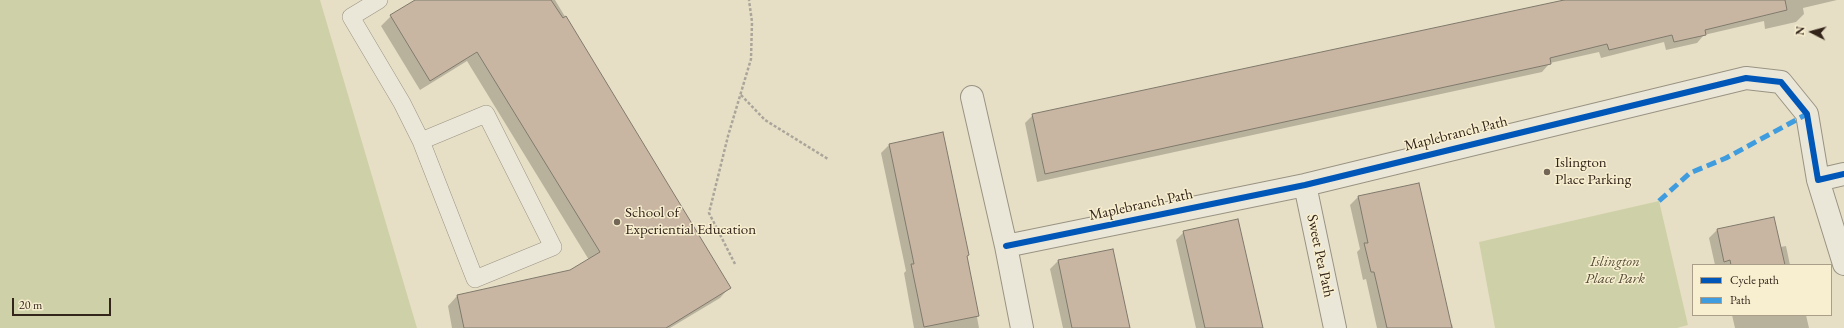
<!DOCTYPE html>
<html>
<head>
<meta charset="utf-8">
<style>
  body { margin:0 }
  #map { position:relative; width:1844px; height:328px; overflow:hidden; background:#e7dfc5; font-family:"EB Garamond",serif }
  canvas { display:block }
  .legend { position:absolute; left:1692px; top:264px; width:140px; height:52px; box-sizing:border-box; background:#f8efd0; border:1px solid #aa9e88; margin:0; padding:5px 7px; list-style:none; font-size:12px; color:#34251b }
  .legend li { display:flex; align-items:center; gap:8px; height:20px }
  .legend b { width:20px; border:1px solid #aa9e88 }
  .north { position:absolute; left:1792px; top:12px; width:40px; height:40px; -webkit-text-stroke:3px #f8efd0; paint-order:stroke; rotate:276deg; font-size:11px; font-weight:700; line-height:16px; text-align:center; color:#34251b }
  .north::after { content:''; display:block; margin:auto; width:14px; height:18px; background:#34251b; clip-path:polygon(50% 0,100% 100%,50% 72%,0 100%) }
  .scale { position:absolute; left:12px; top:298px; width:99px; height:18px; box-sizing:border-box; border:2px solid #34251b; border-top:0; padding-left:5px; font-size:12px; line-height:14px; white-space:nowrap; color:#34251b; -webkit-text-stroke:3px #f8efd0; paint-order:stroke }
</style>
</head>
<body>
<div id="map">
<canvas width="1844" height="328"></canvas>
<ul class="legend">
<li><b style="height:5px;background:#0057b8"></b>Cycle path</li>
<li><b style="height:5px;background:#3e9cdf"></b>Path</li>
</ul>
<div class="north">N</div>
<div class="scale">20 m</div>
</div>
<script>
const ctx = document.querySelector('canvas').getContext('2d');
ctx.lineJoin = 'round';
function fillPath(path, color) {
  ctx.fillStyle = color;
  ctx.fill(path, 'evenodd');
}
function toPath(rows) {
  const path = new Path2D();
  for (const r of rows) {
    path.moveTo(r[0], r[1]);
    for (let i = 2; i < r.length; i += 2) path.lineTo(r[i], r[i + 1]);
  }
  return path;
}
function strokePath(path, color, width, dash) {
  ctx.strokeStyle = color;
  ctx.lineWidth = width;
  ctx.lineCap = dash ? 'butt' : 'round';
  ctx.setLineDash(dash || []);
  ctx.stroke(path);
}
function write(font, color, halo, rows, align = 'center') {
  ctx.font = font + ' "EB Garamond",serif';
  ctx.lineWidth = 3;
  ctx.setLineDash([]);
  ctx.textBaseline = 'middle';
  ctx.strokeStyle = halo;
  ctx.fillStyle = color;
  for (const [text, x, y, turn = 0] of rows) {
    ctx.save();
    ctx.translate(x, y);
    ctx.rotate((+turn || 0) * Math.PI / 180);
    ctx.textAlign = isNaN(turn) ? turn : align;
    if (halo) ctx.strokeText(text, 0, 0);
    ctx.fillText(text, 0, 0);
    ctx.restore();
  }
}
fillPath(toPath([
  [0,0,320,0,417,328,0,328],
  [1659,201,1688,325,1677,328,1495,328,1479,242]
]), '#ced1a8');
fillPath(toPath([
  [417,0,555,0,729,288,720,298,670,328,452,328,448,306,457,296,570,271,589,260,467,61,420,90,381,26,391,16],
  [1562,0,1837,0,1803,8,1804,14,1796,22,1765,29,1764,21,1704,35,1697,43,1666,50,1664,42,1601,58,1599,52,1550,63,1542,72,1037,182,1025,123,1033,115,1560,2],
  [889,145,966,257,979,328,914,328,904,273,906,271,881,153],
  [1418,184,1450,325,1452,324,1453,328,1377,328,1366,279,1363,280,1357,252,1360,249,1350,205,1358,197],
  [1773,218,1780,247,1786,246,1790,265,1715,265,1709,238,1717,230],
  [1184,232,1262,328,1196,328,1176,240],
  [1058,261,1129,328,1063,328,1050,269],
  [1732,315,1806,315,1809,328,1735,328]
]), '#0003');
const building = toPath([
  [415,0,551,0,563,18,566,16,731,288,666,328,464,328,457,295,570,270,600,252,477,52,430,81,390,15,415,0],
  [1564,0,1785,0,1787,10,1705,30,1706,35,1674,42,1672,35,1609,50,1607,44,1550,58,1551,64,1045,174,1032,114,1564,0],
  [943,132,969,255,967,256,979,316,924,327,911,264,914,264,889,144,943,132],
  [1419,183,1452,328,1387,328,1374,272,1371,272,1364,243,1368,243,1358,196,1419,183],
  [1774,217,1785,265,1731,265,1730,260,1724,262,1717,229,1774,217],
  [1238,219,1263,328,1205,328,1183,231,1238,219],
  [1113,249,1130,328,1072,328,1058,260,1113,249]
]);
fillPath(building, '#c8b6a3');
strokePath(building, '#807a6c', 1);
const lane = toPath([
  [379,0,351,17,402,103,421,141,475,279,553,247,486,114,421,141]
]);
const street = toPath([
  [972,97,1006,246,1022,328],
  [1818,180,1844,264],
  [1305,185,1335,328],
  [1006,246,1305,185,1746,78,1781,82,1807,114,1818,180,1844,174]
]);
strokePath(lane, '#999383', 18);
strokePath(street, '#999383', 24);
strokePath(toPath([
  [741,95,765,120,828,159],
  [735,264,709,213,728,136,751,59,752,22,749,0]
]), '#aaa59a', 2.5, [3, 2]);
strokePath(lane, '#eae7d9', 17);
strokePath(street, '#eae7d9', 22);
strokePath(toPath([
  [1659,201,1690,173,1726,158,1807,114]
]), '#3e9cdf', 5, [10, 5]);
strokePath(toPath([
  [1006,246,1305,185,1746,78,1781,82,1807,114,1818,180,1844,174]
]), '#0057b8', 6);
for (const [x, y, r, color] of [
  [1547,172,4,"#736656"],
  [617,222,4,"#736656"]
]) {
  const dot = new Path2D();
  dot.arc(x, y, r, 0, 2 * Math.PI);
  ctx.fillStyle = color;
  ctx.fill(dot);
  strokePath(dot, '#f8efd0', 1.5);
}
write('15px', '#34251b', '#f8efd0', [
  ["Maplebranch Path",1456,134,-14],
  ["Maplebranch Path",1141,205,-12],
  ["Sweet Pea Path",1320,256,78]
]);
write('15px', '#34251b', '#f8efd0', [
  ["Islington",1555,163],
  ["Place Parking",1555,180],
  ["School of",625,213],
  ["Experiential Education",625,230]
], 'left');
write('italic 15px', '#564d38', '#f8efd0', [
  ["Islington",1615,262],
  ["Place Park",1615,279]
]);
</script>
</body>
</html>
